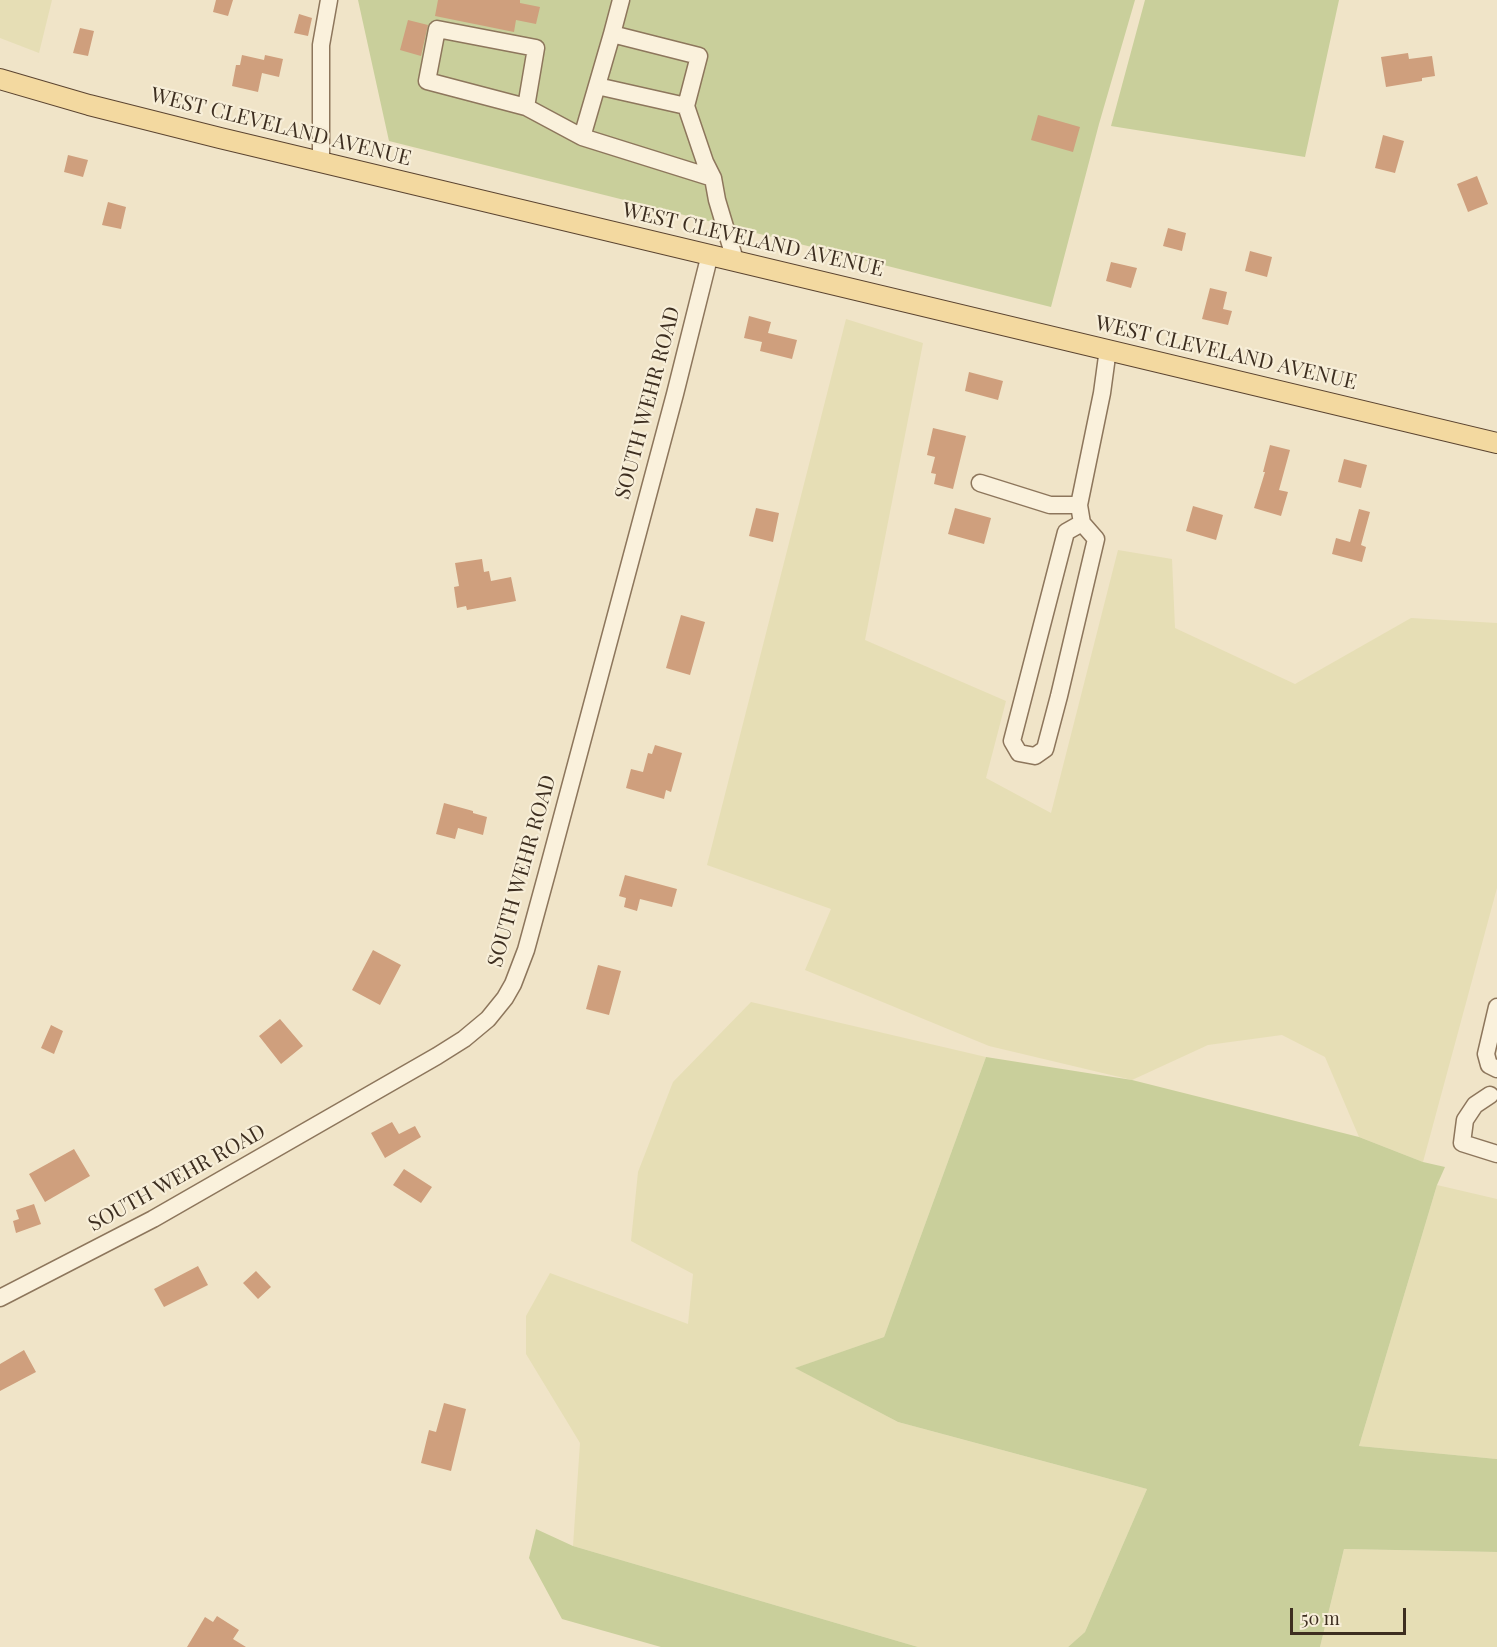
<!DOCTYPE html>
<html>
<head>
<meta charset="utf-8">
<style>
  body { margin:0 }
  #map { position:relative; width:1497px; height:1647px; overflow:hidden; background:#f0e4c8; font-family:"Playfair Display",serif }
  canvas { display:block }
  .scale { position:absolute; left:1290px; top:1608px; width:116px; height:27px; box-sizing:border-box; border:3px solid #3d2e20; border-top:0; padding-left:8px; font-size:18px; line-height:21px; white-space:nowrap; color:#3d2e20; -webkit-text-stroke:4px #f7eed8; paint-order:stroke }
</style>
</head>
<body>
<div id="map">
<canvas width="1497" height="1647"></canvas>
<div class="scale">50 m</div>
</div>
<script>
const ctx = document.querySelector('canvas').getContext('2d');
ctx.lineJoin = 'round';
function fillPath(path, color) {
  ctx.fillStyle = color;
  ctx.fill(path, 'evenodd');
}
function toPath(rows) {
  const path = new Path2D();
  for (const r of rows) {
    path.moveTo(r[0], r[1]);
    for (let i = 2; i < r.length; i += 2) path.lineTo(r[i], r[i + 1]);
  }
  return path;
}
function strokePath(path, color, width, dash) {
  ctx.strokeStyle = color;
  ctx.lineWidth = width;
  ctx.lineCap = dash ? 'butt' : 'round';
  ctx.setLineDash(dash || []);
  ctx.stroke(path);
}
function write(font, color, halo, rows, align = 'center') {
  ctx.font = font + ' "Playfair Display",serif';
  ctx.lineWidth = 4.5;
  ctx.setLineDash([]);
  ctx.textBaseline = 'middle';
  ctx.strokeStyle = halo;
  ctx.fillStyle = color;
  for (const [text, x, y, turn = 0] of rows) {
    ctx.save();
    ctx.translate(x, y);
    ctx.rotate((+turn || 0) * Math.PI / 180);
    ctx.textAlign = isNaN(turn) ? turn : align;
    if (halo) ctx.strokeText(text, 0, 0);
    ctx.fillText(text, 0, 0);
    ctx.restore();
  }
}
fillPath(toPath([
  [0,0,52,0,39,53,0,38],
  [846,319,923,343,865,640,1006,701,986,778,1051,813,1118,550,1172,559,1175,628,1295,684,1411,618,1497,623,1497,888,1423,1162,1359,1137,1325,1057,1282,1035,1208,1045,1132,1080,989,1046,805,970,831,909,707,865],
  [751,1002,986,1057,884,1337,796,1368,898,1422,1147,1489,1085,1632,1068,1647,918,1647,573,1546,580,1443,526,1354,526,1316,550,1273,688,1324,693,1274,631,1241,638,1172,673,1082],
  [1437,1185,1497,1199,1497,1459,1359,1446],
  [1344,1549,1497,1552,1497,1647,1320,1647]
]), '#e6deb5');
fillPath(toPath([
  [358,0,1135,0,1099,124,1051,307,389,141],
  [1145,0,1339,0,1305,157,1111,126],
  [986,1057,1132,1080,1359,1137,1423,1162,1445,1167,1437,1185,1359,1446,1497,1459,1497,1552,1344,1549,1320,1647,1068,1647,1085,1632,1147,1489,898,1422,795,1368,884,1337],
  [536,1529,573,1546,918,1647,661,1647,562,1619,529,1558]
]), '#c9cf9b');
fillPath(toPath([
  [216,0,233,0,228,16,213,12],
  [438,0,520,0,520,3,540,7,536,24,516,20,514,32,435,16],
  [299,14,312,18,308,36,294,33],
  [408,20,428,25,421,56,400,50],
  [80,28,94,31,88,56,73,53],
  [1408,53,1409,59,1432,56,1435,76,1422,78,1422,81,1386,87,1381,57],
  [242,55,264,60,265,55,283,59,279,77,262,73,258,92,232,86,236,65,240,65],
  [1038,115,1080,127,1073,152,1031,140],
  [1383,135,1404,141,1395,173,1375,168],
  [68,155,88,160,83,177,64,172],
  [1477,176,1488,204,1468,212,1457,184],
  [108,202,126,207,121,229,102,225],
  [1168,228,1186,233,1182,251,1163,246],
  [1250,251,1272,257,1267,277,1245,271],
  [1111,262,1137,268,1131,288,1106,281],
  [1210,288,1227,292,1223,309,1232,311,1228,325,1202,319],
  [749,316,771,322,768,333,797,340,792,359,760,351,762,342,744,338],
  [969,372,1003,381,998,400,965,391],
  [933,428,966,436,953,489,934,484,936,474,931,473,935,457,927,455],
  [1270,445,1290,450,1279,490,1288,492,1281,516,1254,508,1265,472,1263,472],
  [1344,459,1367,465,1361,488,1338,482],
  [1193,506,1223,515,1216,540,1186,531],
  [756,508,779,513,773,542,749,536],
  [955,508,991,518,984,544,948,534],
  [1359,509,1370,512,1361,545,1366,547,1362,562,1332,554,1336,538,1350,542],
  [482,559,484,572,489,571,491,581,511,577,516,601,467,610,466,606,457,608,454,587,459,586,455,563],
  [681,615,705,622,690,675,666,668],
  [655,745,682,753,671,792,666,790,664,799,626,788,631,769,643,772,648,753,652,754],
  [444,803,473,811,473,813,487,817,483,835,458,828,455,839,436,834],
  [625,875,677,889,672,907,640,899,637,911,624,907,626,898,619,896],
  [373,950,401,965,380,1005,352,990],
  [598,965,621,971,609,1015,586,1009],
  [280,1019,303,1046,281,1064,259,1036],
  [51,1025,63,1031,54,1054,41,1048],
  [392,1122,399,1134,415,1126,421,1137,385,1158,371,1133],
  [74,1149,90,1176,45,1202,29,1174],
  [404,1169,432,1187,421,1203,393,1185],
  [34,1204,41,1224,16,1233,13,1221,19,1219,16,1210],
  [198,1266,208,1285,164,1307,154,1289],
  [256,1271,271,1287,258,1299,243,1283],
  [24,1350,36,1372,0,1391,0,1364],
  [444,1403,466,1409,451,1471,421,1463,429,1430,436,1432],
  [217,1616,239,1630,233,1639,246,1647,187,1647,205,1617,213,1622]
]), '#cf9f7d');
const minor = toPath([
  [621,0,612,34,699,56,686,106,705,162,713,178,717,200,735,260],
  [612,34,582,137,713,178],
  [597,86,686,106],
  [526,107,536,48,437,29,427,81,526,107,582,137],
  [321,162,321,45,329,0],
  [980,483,1050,505,1079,505,1102,393,1108,349],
  [1079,505,1082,523,1096,539,1059,696,1045,749,1035,756,1019,753,1012,741,1066,532,1082,523],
  [1497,1007,1486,1054,1489,1065,1497,1069],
  [1490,1095,1475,1105,1465,1120,1462,1143,1497,1154],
  [0,1298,153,1219,437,1056,464,1039,488,1019,505,998,513,984,526,950,547,873,675,394,710,254]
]);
const major = toPath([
  [0,79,89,105,220,138,1497,443]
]);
strokePath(minor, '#8d765c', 19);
strokePath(major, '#5b4430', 22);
strokePath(minor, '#faf1dc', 16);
strokePath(major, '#f3d9a0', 20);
write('21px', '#3d2e20', '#f7eed8', [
  ["WEST CLEVELAND AVENUE",281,127,14],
  ["WEST CLEVELAND AVENUE",753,240,13],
  ["WEST CLEVELAND AVENUE",1226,353,13],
  ["SOUTH WEHR ROAD",648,403,-75],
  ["SOUTH WEHR ROAD",522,871,-74],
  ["SOUTH WEHR ROAD",177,1178,-29]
]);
</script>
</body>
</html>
